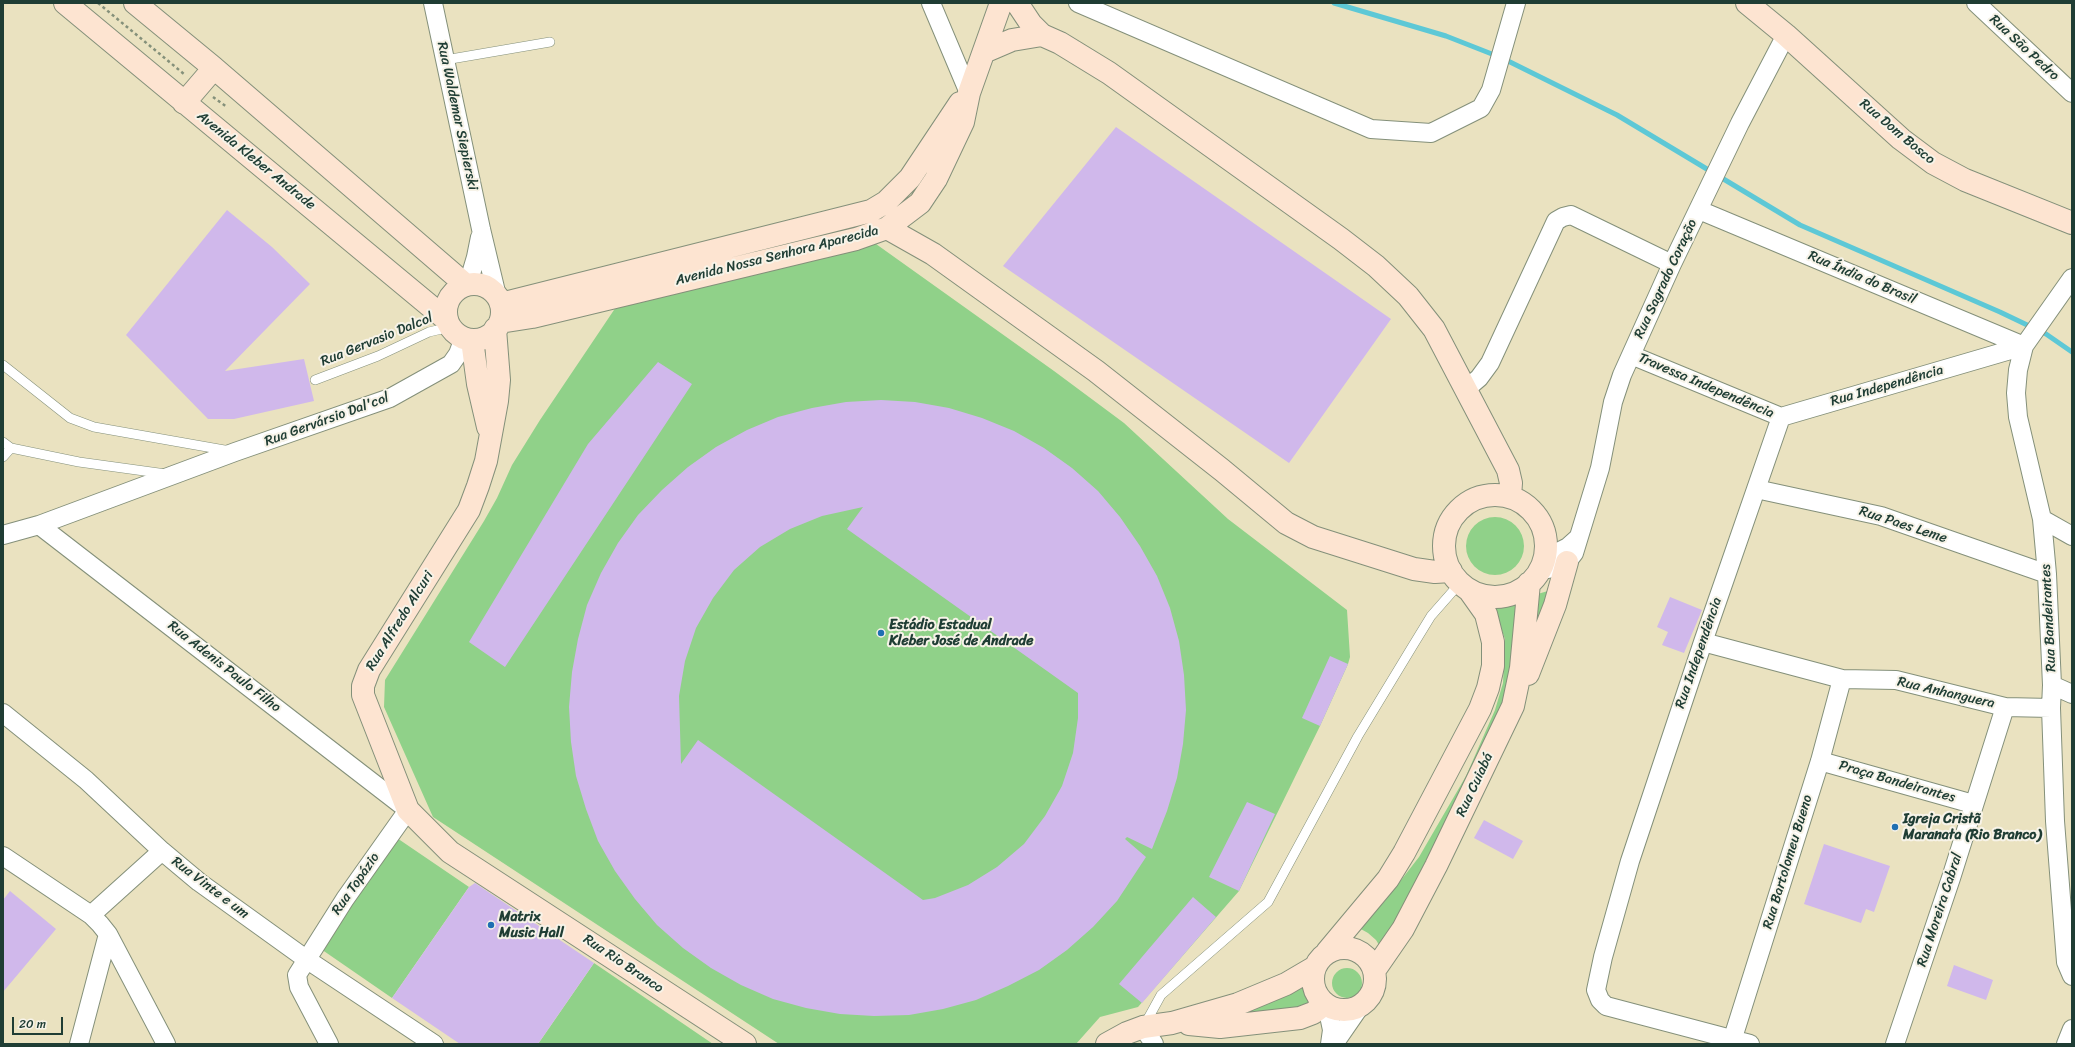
<!DOCTYPE html>
<html>
<head>
<meta charset="utf-8">
<style>
  body { margin:0 }
  #map { position:relative; width:2075px; height:1047px; overflow:hidden; background:#eae2c0; font-family:Sriracha,sans-serif }
  canvas { display:block }
  .frame { position:absolute; inset:0; border:4px solid #1f3d34; pointer-events:none }
  .scale { position:absolute; left:12px; top:1017px; width:51px; height:18px; box-sizing:border-box; border:2px solid #1f3d34; border-top:0; padding-left:5px; font-size:12px; line-height:14px; white-space:nowrap; color:#1f3d34; -webkit-text-stroke:3px #f7f3e8; paint-order:stroke }
</style>
</head>
<body>
<div id="map">
<canvas width="2075" height="1047"></canvas>
<div class="frame"></div>
<div class="scale">20 m</div>
</div>
<script>
const ctx = document.querySelector('canvas').getContext('2d');
ctx.lineJoin = 'round';
function fillPath(path, color) {
  ctx.fillStyle = color;
  ctx.fill(path, 'evenodd');
}
function toPath(rows) {
  const path = new Path2D();
  for (const r of rows) {
    if (r.length === 3) {
      path.moveTo(r[0] + r[2], r[1]);
      path.arc(r[0], r[1], r[2], 0, 2 * Math.PI);
      continue;
    }
    path.moveTo(r[0], r[1]);
    for (let i = 2; i < r.length; i += 2) path.lineTo(r[i], r[i + 1]);
  }
  return path;
}
function strokePath(path, color, width, dash) {
  ctx.strokeStyle = color;
  ctx.lineWidth = width;
  ctx.lineCap = dash ? 'butt' : 'round';
  ctx.setLineDash(dash || []);
  ctx.stroke(path);
}
function write(font, color, halo, rows, align = 'center') {
  ctx.font = font + ' Sriracha,sans-serif';
  ctx.lineWidth = 4;
  ctx.setLineDash([]);
  ctx.textBaseline = 'middle';
  ctx.strokeStyle = halo;
  ctx.fillStyle = color;
  for (const [text, x, y, turn = 0] of rows) {
    ctx.save();
    ctx.translate(x, y);
    ctx.rotate((+turn || 0) * Math.PI / 180);
    ctx.textAlign = isNaN(turn) ? turn : align;
    if (halo) ctx.strokeText(text, 0, 0);
    ctx.fillText(text, 0, 0);
    ctx.restore();
  }
}
fillPath(toPath([
  [876,244,1054,371,1124,423,1228,519,1347,610,1350,657,1348,664,1320,726,1239,891,1138,1007,1100,1017,1076,1044,779,1044,433,817,384,707,385,680,484,521,497,498,512,465,540,420,616,307],
  [1495,546,29],
  [1555,589,1535,647,1534,595],
  [1517,600,1511,692,1382,950,1376,940,1368,933,1359,928,1384,902,1419,857,1466,776,1495,710,1503,683,1505,639,1493,606],
  [394,836,469,887,392,998,318,947],
  [594,963,713,1044,538,1044],
  [1347,983,15],
  [1309,979,1313,998,1319,1006,1216,1022]
]), '#90d189');
strokePath(toPath([
  [1334,3,1446,36,1497,56],
  [1504,59,1617,115,1800,225,2000,312,2046,334,2072,352]
]), '#5dc8d6', 5);
fillPath(toPath([
  [1116,127,1391,319,1289,463,1003,266],
  [227,210,272,247,310,284,225,371,304,359,314,401,234,419,208,419,126,335],
  [658,362,692,384,505,667,469,642,588,444],
  [881,400,915,402,949,408,982,418,1014,431,1044,448,1072,468,1098,491,1120,517,1140,546,1157,576,1170,608,1179,641,1184,675,1186,710,1183,744,1177,778,1167,811,1152,849,1127,837,1125,839,1146,857,1117,901,1093,927,1067,950,1039,970,1008,986,976,1000,943,1009,909,1015,874,1016,840,1014,806,1008,773,999,741,985,711,968,683,948,657,925,635,899,615,871,598,841,586,809,576,776,571,742,569,707,572,672,578,639,587,605,601,573,618,543,638,515,662,490,688,467,716,447,747,430,778,417,812,408,846,402],
  [863,507,847,529,1078,693,1078,718,1073,753,1062,786,1045,816,1024,844,997,867,968,885,935,898,923,900,698,740,681,764,679,696,685,661,696,628,713,598,734,570,760,547,790,529,822,516],
  [1670,597,1702,610,1684,653,1662,645,1668,632,1657,627],
  [1330,656,1348,664,1320,726,1302,718],
  [1247,802,1275,814,1239,891,1209,877],
  [1484,820,1523,841,1513,859,1474,838],
  [1824,844,1890,866,1874,912,1866,909,1861,923,1804,904],
  [475,883,594,963,538,1044,460,1044,392,998,469,887],
  [10,891,56,929,3,992,3,900],
  [1193,897,1216,917,1142,1003,1119,984],
  [1954,965,1993,980,1986,1000,1947,986]
]), '#d0b8eb');
const lane = toPath([
  [445,60,550,42],
  [3,365,70,418,94,427,230,451],
  [315,380,378,356,429,332,450,327],
  [3,442,11,448,79,462,166,474],
  [3,457,11,448],
  [1145,1024,1161,995,1268,902,1358,736,1412,647,1431,616,1460,583]
]);
const street = toPath([
  [433,3,481,229,497,296],
  [931,3,969,93],
  [1078,3,1371,129,1431,133,1481,108,1491,90,1516,3],
  [1976,3,2072,93],
  [1699,210,2024,346],
  [2072,278,2024,346,2018,370,2016,393,2018,417,2042,519,2047,574,2052,685,2051,708,2055,821,2066,962,2072,976],
  [468,284,476,257,480,237],
  [1631,355,1781,417],
  [1466,389,1479,378,1490,363,1556,221,1563,217,1571,215,1672,264],
  [1781,417,2024,346],
  [1756,489,1881,516,2047,574],
  [2042,519,2072,536],
  [39,525,408,810,345,899,297,975,299,987,329,1044],
  [3,535,39,525,235,452,390,398,451,364,458,354,464,338],
  [1545,554,1558,552,1568,547,1578,538],
  [1538,571,1558,567,1567,562,1574,553,1600,468,1613,402,1622,375,1672,264,1740,123,1786,35],
  [1703,642,1842,679,1896,680,2005,707,2051,708],
  [2052,685,2072,694],
  [3,713,86,780,162,851,199,882,306,959,434,1044],
  [1820,761,1973,804],
  [3,856,91,915,100,924,108,934,166,1044],
  [91,915,162,851],
  [1327,1006,1332,1030,1330,1044],
  [1143,1027,1154,1044],
  [79,1044,108,934],
  [1334,1044,1361,1005],
  [1731,1044,1820,761,1842,679],
  [1750,1044,1606,1006,1600,1000,1596,990,1603,957,1630,861,1703,642,1781,417],
  [1895,1044,1951,878,2005,707],
  [2066,1044,2072,1029]
]);
const secondary = toPath([
  [65,3,447,320],
  [135,3,214,68,466,285],
  [1017,3,1031,24,1042,35,1060,43,1109,73,1341,239,1376,266,1408,296,1434,329,1508,470,1511,483,1510,497],
  [1747,3,1786,35,1901,139,1933,163,1965,180,2072,223],
  [984,52,1012,40,1042,35],
  [184,103,214,68],
  [887,228,933,254,1096,371,1222,470,1286,523,1313,537,1414,569,1435,572,1451,571],
  [474,312,28],
  [501,304,871,211,886,202,910,178,960,103],
  [500,322,532,317,814,249,856,239,887,228,920,203,936,179,963,122,969,93,1001,3],
  [495,329,499,380,497,401,486,461,478,486,469,510,369,670,363,686,363,695,408,810,450,852,745,1044],
  [472,340,478,384,488,427],
  [1495,546,51],
  [1528,674,1555,605,1567,562],
  [1344,979,31],
  [1327,952,1388,879,1404,853,1480,709,1488,688,1493,666,1493,642,1486,614,1469,590],
  [1374,971,1403,929,1436,866,1513,706,1521,668,1529,583],
  [1189,1024,1220,1027,1300,1018,1313,1013,1325,1004],
  [1107,1044,1127,1033,1143,1027,1172,1023,1238,1004,1286,984,1315,967]
]);
strokePath(lane, '#84907a', 10);
strokePath(street, '#84907a', 20);
strokePath(secondary, '#84907a', 24);
strokePath(toPath([
  [98,3,184,74],
  [213,97,227,107]
]), '#84907a', 2.5, [3, 3]);
strokePath(lane, '#fff', 9);
strokePath(street, '#fff', 18);
strokePath(secondary, '#fde4d1', 22);
for (const [x, y, r, color] of [
  [881,633,4,"#1f6fb2"],
  [1895,827,4,"#1f6fb2"],
  [491,925,4,"#1f6fb2"]
]) {
  const dot = new Path2D();
  dot.arc(x, y, r, 0, 2 * Math.PI);
  ctx.fillStyle = color;
  ctx.fill(dot);
  strokePath(dot, '#f7f3e8', 1.5);
}
write('14px', '#1f3d34', '#f7f3e8', [
  ["Rua São Pedro",2024,48,43],
  ["Rua Waldemar Siepierski",457,116,78],
  ["Rua Dom Bosco",1897,132,40],
  ["Avenida Kleber Andrade",256,161,39],
  ["Avenida Nossa Senhora Aparecida",777,256,-14],
  ["Rua Índia do Brasil",1862,278,23],
  ["Rua Sagrado Coração",1666,279,-65],
  ["Rua Gervasio Dalcol",377,340,-22],
  ["Travessa Independência",1706,386,23],
  ["Rua Independência",1887,386,-16],
  ["Rua Gervársio Dal'col",327,420,-20],
  ["Rua Paes Leme",1903,525,18],
  ["Rua Bandeirantes",2049,618,-93],
  ["Rua Alfredo Alcuri",400,621,-58],
  ["Rua Independência",1699,653,-71],
  ["Rua Adenis Paulo Filho",224,667,38],
  ["Rua Anhanguera",1946,693,13],
  ["Praça Bandeirantes",1897,782,16],
  ["Rua Cuiabá",1475,785,-65],
  ["Rua Bartolomeu Bueno",1788,862,-73],
  ["Rua Topázio",356,884,-55],
  ["Rua Vinte e um",210,888,37],
  ["Rua Moreira Cabral",1940,910,-72],
  ["Rua Rio Branco",623,964,34]
]);
write('bold 14px', '#1f3d34', '#f7f3e8', [
  ["Estádio Estadual",889,625],
  ["Kleber José de Andrade",889,641],
  ["Igreja Cristã",1903,819],
  ["Maranata (Rio Branco)",1903,835],
  ["Matrix",499,917],
  ["Music Hall",499,933]
], 'left');
</script>
</body>
</html>
